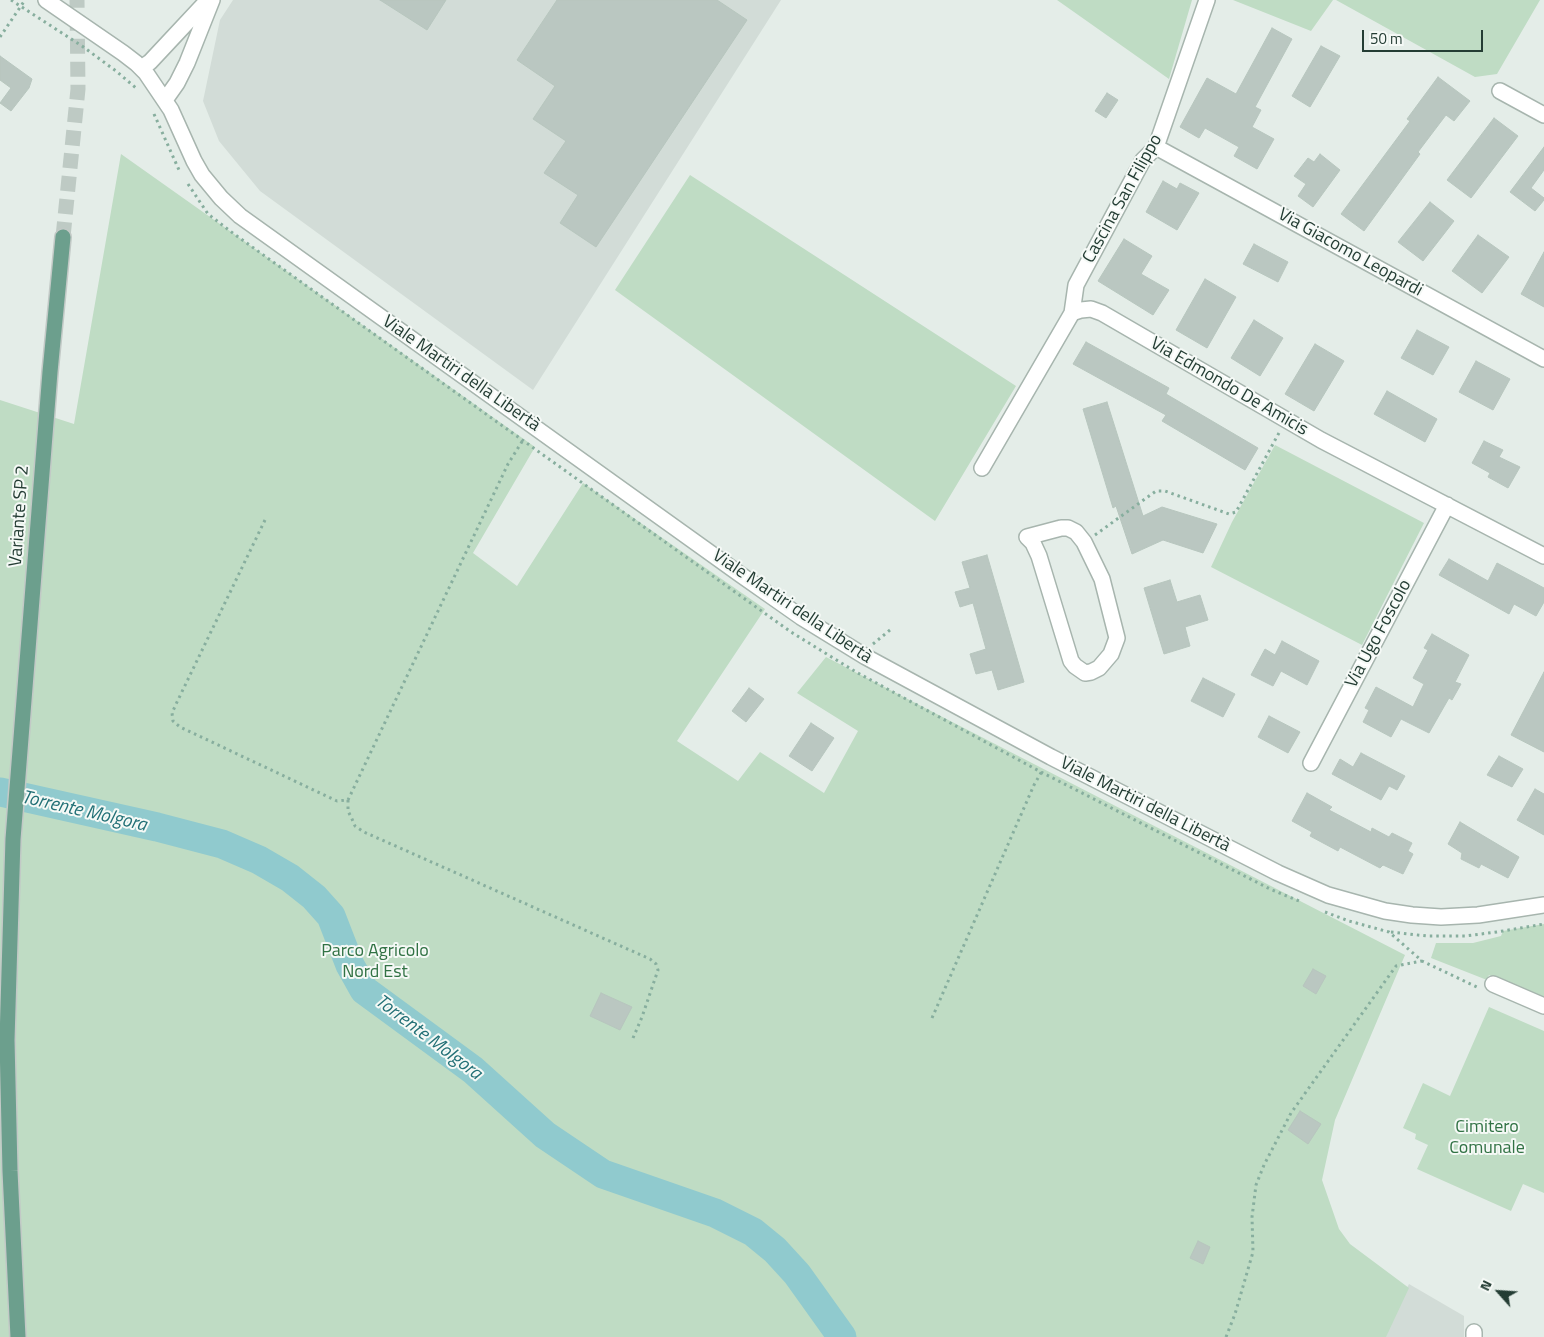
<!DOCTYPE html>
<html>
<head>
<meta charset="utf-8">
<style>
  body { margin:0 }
  #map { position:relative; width:1544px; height:1337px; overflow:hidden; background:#e4ede8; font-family:"Titillium Web",sans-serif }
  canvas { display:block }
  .north { position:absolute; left:1474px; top:1267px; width:50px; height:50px; -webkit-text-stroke:4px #f5f9f6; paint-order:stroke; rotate:296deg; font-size:14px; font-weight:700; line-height:20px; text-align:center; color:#243d34 }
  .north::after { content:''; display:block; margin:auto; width:18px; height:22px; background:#243d34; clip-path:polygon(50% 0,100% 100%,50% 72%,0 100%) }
  .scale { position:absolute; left:1362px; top:30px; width:121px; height:22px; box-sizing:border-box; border:2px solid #243d34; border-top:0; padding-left:6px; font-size:15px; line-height:18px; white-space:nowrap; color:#243d34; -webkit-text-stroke:4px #f5f9f6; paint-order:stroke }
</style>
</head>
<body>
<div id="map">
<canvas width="1544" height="1337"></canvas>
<div class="north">N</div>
<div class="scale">50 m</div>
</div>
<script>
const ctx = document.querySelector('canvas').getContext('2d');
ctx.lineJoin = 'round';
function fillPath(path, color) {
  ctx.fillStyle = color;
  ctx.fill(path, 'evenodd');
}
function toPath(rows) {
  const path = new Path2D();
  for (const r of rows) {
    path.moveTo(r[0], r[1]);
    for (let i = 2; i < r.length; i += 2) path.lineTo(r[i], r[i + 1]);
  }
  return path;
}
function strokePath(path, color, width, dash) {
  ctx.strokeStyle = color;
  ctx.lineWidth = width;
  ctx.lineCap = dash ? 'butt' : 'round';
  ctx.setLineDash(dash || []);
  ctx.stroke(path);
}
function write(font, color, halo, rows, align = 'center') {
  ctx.font = font + ' "Titillium Web",sans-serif';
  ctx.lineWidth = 4;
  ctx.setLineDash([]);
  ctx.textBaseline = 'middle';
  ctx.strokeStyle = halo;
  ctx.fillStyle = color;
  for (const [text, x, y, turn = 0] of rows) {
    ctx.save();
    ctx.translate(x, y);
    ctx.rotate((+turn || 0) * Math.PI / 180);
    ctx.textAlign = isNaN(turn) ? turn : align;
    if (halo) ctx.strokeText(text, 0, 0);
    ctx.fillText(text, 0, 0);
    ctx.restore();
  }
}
fillPath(toPath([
  [233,0,781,0,533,390,260,191,219,141,203,101,220,20],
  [1409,1284,1464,1316,1464,1337,1381,1337]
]), '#d2dcd7');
fillPath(toPath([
  [1057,0,1192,0,1169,79],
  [1233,0,1333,0,1311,31],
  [1336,0,1540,0,1497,74,1475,77],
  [121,154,535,447,473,553,517,586,583,483,765,609,677,741,738,781,760,752,824,793,858,731,797,693,826,657,1405,955,1335,1120,1322,1180,1339,1229,1350,1244,1409,1288,1386,1337,0,1337,0,400,74,424],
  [690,175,1016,386,935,521,615,290],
  [1275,445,1424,523,1362,645,1211,567,1232,522],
  [1544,924,1544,997,1489,975,1487,980,1431,958,1436,943,1473,943,1501,936,1503,931],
  [1489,1007,1544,1031,1544,1193,1523,1184,1511,1211,1417,1169,1428,1145,1415,1139,1416,1134,1403,1128,1423,1083,1450,1096]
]), '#bfdcc4');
strokePath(toPath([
  [0,792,157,827,222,844,259,860,290,878,314,897,331,916,350,965,364,990,473,1070,545,1135,603,1174,715,1213,753,1232,775,1250,797,1274,842,1337]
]), '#90cace', 29);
const building = toPath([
  [380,0,446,0,427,30,380,0],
  [557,0,717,0,747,20,596,247,560,223,578,195,544,173,566,141,533,119,555,86,517,60,557,0],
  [1272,28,1292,39,1255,107,1261,110,1252,127,1274,139,1257,169,1234,156,1239,147,1205,128,1199,138,1180,127,1207,78,1236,94,1272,28],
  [1321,46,1340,56,1310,107,1292,96,1321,46],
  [0,56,32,79,29,88,11,111,0,103,11,88,0,80,0,56],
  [1438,77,1470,101,1454,121,1446,115,1418,152,1420,154,1364,231,1341,214,1410,121,1407,119,1438,77],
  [1107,93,1118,100,1106,118,1095,111,1107,93],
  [1494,118,1518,136,1471,198,1447,180,1494,118],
  [1544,147,1544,170,1531,188,1544,198,1544,200,1535,211,1510,192,1544,147],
  [1320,154,1340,170,1313,207,1298,196,1306,184,1294,176,1308,158,1314,162,1320,154],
  [1163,181,1177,189,1180,183,1199,193,1177,230,1146,212,1163,181],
  [1430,202,1454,221,1423,261,1398,242,1430,202],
  [1478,235,1509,257,1482,293,1452,271,1478,235],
  [1124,239,1152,256,1141,274,1169,290,1153,315,1098,281,1124,239],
  [1254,244,1288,262,1278,282,1243,264,1254,244],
  [1544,252,1544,307,1521,294,1544,252],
  [1205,279,1236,297,1207,348,1176,330,1205,279],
  [1254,320,1283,338,1260,376,1231,358,1254,320],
  [1417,330,1449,347,1433,375,1401,358,1417,330],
  [1086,342,1169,388,1166,394,1258,448,1245,470,1162,421,1166,415,1073,364,1086,342],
  [1315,344,1344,361,1314,411,1285,394,1315,344],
  [1476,361,1510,379,1493,410,1459,392,1476,361],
  [1387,391,1437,419,1425,442,1374,414,1387,391],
  [1107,402,1143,516,1162,507,1217,524,1203,553,1163,540,1132,554,1116,506,1113,508,1083,409,1107,402],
  [1484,441,1503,450,1499,457,1520,467,1508,488,1488,477,1490,473,1472,463,1484,441],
  [987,555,1024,682,998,690,992,670,976,674,970,654,986,649,973,603,960,607,955,592,970,588,962,562,987,555],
  [1449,559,1488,581,1497,563,1544,588,1544,602,1536,616,1514,604,1509,614,1439,575,1449,559],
  [1170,580,1177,602,1200,595,1208,620,1185,627,1190,646,1164,654,1144,588,1170,580],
  [1432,634,1469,655,1455,682,1461,684,1452,700,1449,698,1429,733,1401,719,1391,737,1363,722,1369,710,1365,708,1376,687,1413,707,1424,684,1413,678,1428,650,1424,648,1432,634],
  [1282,641,1319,661,1307,685,1281,671,1273,686,1251,675,1265,649,1275,655,1282,641],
  [1544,672,1544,752,1511,735,1544,672],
  [1203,678,1235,694,1223,717,1191,701,1203,678],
  [749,688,764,699,746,722,732,711,749,688],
  [1269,716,1300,732,1288,753,1258,737,1269,716],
  [811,723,834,738,812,771,789,756,811,723],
  [1361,753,1405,776,1397,790,1389,786,1381,800,1332,774,1340,759,1353,767,1361,753],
  [1499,756,1523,769,1512,787,1487,775,1499,756],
  [1535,789,1544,794,1544,835,1517,820,1535,789],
  [1307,793,1332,807,1329,810,1371,832,1372,828,1389,837,1392,833,1412,843,1408,851,1413,854,1403,874,1383,865,1380,868,1340,847,1338,851,1310,836,1312,832,1292,821,1307,793],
  [1460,822,1519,857,1508,878,1481,864,1479,868,1461,859,1462,853,1448,844,1460,822],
  [1313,969,1326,976,1316,994,1303,986,1313,969],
  [601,993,632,1007,620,1030,590,1016,601,993],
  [1300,1111,1321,1124,1308,1144,1288,1130,1300,1111],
  [1198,1241,1210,1247,1203,1264,1190,1258,1198,1241]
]);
fillPath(building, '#bac7c1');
strokePath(building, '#b7c6be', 1);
strokePath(toPath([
  [63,237,78,89,77,0]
]), '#becac4', 15, [15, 8]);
const minor = toPath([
  [46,0,123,53,136,63,146,73,171,110,194,161,202,175,221,198,240,216,741,575,801,617,866,657,1051,757,1278,873,1328,895,1385,911,1412,915,1441,917,1478,915,1544,905],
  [141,68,150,62,208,0],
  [1500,91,1544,115],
  [165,100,177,83,187,63,212,0],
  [1156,147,1544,359],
  [1072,313,1076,285,1143,160,1156,147,1207,0],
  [982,468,1072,313,1081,310,1091,309,1102,313,1321,440,1544,556],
  [1061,528,1068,528,1076,532,1084,542,1102,579,1117,638,1111,654,1099,668,1091,672,1085,673,1075,666,1071,661,1039,556,1033,543,1027,537,1061,528],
  [1311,763,1447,505],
  [1493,984,1544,1006],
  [1474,1332,1474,1337]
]);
const major = toPath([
  [18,1337,10,1171,7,1040,13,839,50,372,63,237]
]);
strokePath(minor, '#a7b5ae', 18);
strokePath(major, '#c2c9c6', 18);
strokePath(toPath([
  [11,0,82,46,116,71,136,88],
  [0,37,25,0],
  [154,114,179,170],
  [188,184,208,214,234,234,791,632,856,672,1041,772,1270,889,1299,901],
  [265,520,177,702,172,713,173,721,180,727,337,801,348,800,508,464,523,440],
  [1095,535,1156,491,1165,491,1229,514,1236,512,1280,431],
  [873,644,890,630],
  [348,800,348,811,352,819,355,826,364,832,650,959,656,964,658,970,642,1017,633,1038],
  [1325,912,1349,921,1389,932,1422,961,1479,988],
  [1391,932,1427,936,1465,936,1497,932,1544,924],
  [932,1018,1034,785,1042,771],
  [1226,1337,1235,1314,1253,1252,1252,1217,1256,1185,1264,1165,1291,1113,1396,966,1422,961]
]), '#87ae9e', 3, [2.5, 4]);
strokePath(minor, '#fff', 15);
strokePath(major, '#6c9f8d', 15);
write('18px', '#243d34', '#f5f9f6', [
  ["Cascina San Filippo",1123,199,-61],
  ["Via Giacomo Leopardi",1350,253,29],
  ["Viale Martiri della Libertà",461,374,35],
  ["Via Edmondo De Amicis",1229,387,30],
  ["Variante SP 2",20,516,-86],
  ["Viale Martiri della Libertà",792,607,34],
  ["Via Ugo Foscolo",1379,634,-62],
  ["Viale Martiri della Libertà",1145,805,27]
]);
write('18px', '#317244', '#f5f9f6', [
  ["Parco Agricolo",375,952],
  ["Nord Est",375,973],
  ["Cimitero",1487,1128],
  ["Comunale",1487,1149]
]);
write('italic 19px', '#227076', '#f5f9f6', [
  ["Torrente Molgora",84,812,13],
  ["Torrente Molgora",428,1038,37]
]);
</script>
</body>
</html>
